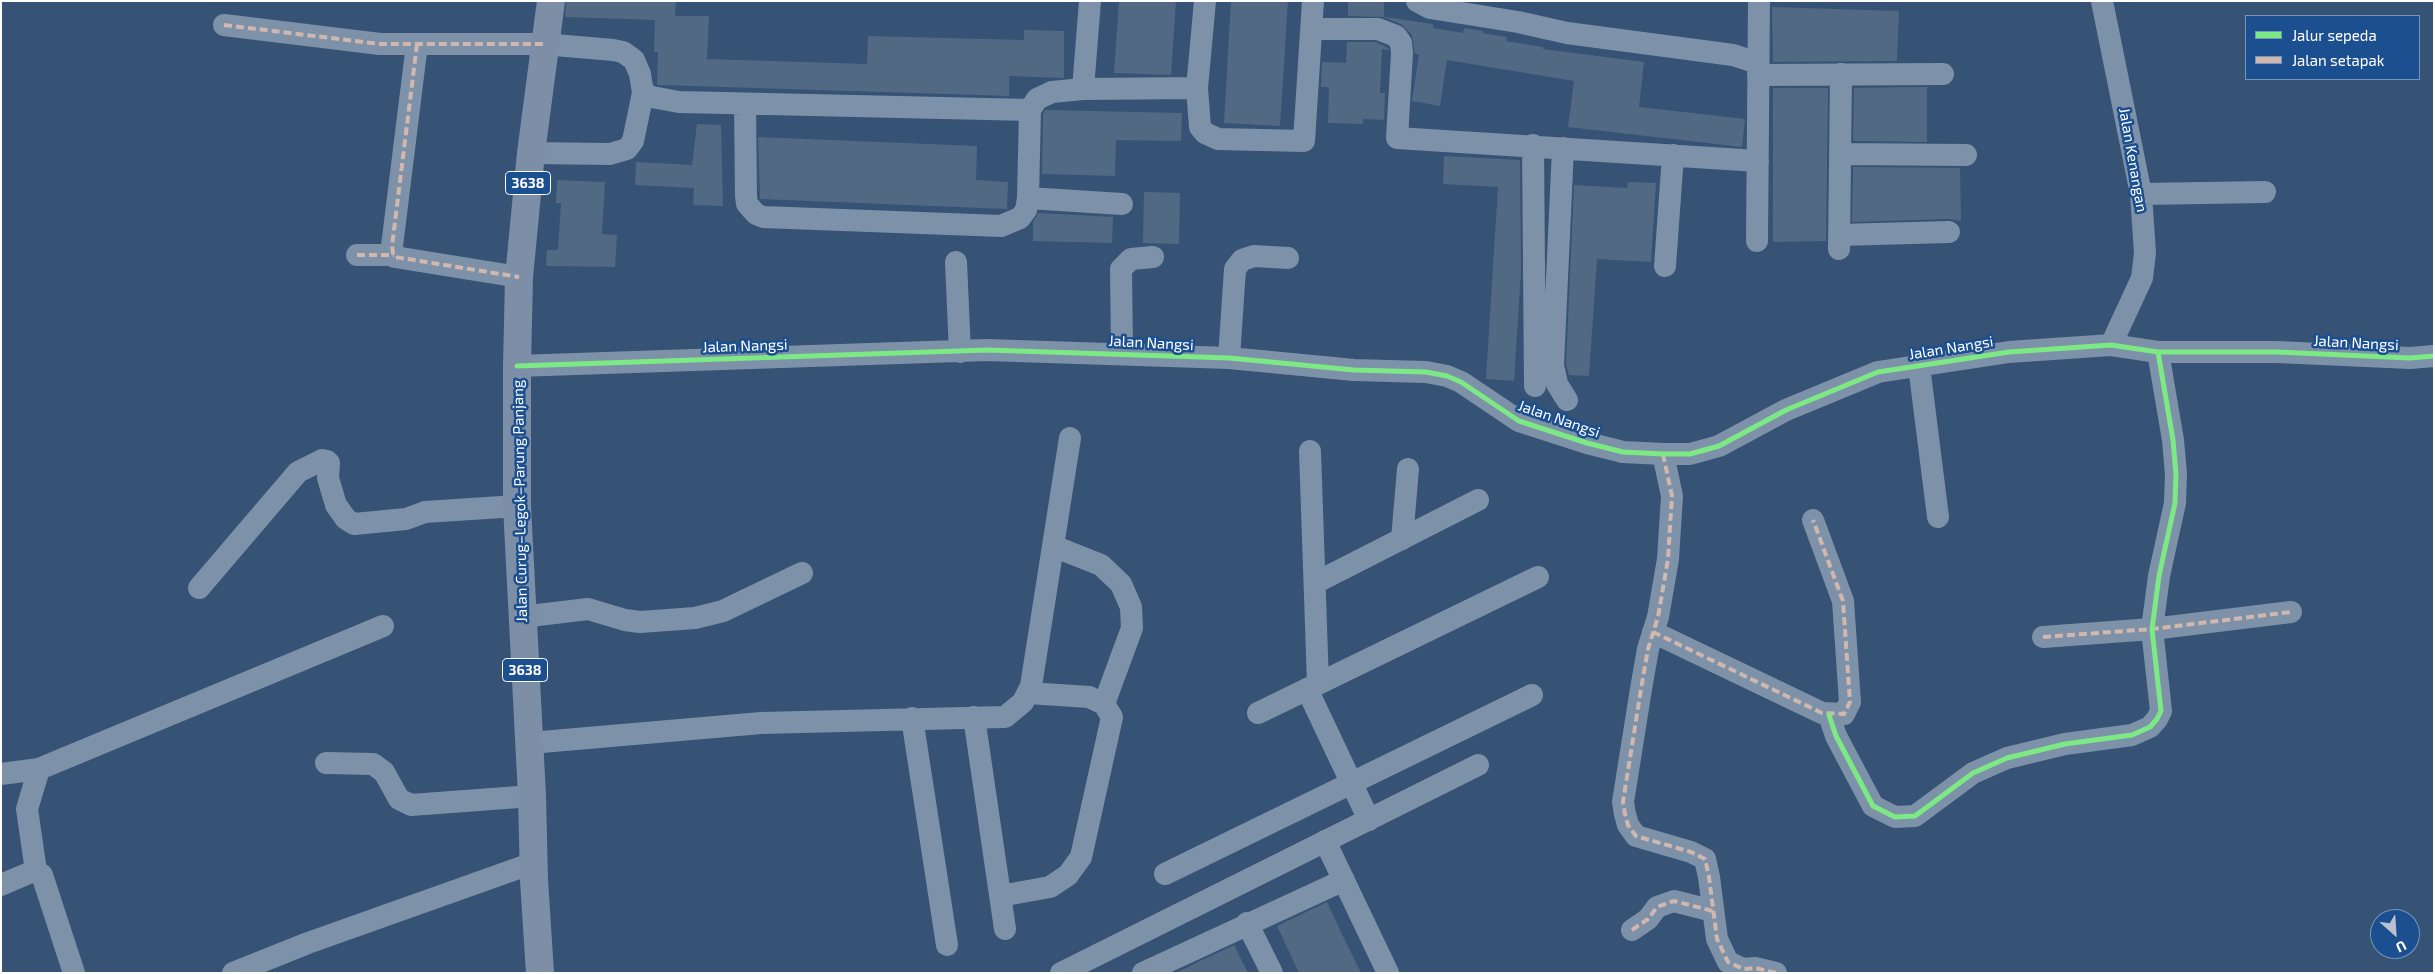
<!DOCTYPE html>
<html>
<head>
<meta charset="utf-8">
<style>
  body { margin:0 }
  #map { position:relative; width:2435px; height:974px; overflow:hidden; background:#365274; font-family:"Exo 2",sans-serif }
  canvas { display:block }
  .frame { position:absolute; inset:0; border:2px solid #fff; pointer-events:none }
  .legend { position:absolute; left:2245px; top:15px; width:175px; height:65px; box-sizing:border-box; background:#1b4f8f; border:1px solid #7695bc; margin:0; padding:6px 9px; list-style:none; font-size:15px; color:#fff }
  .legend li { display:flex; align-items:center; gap:10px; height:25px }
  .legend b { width:25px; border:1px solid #7695bc }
  .north { position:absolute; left:2370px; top:909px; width:50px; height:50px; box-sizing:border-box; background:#1b4f8f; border:1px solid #7695bc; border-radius:50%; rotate:154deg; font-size:14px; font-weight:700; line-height:20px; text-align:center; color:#fff }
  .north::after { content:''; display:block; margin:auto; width:18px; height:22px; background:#b9c2ce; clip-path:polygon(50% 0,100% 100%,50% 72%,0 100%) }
</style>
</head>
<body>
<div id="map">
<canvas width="2435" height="974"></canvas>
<div class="frame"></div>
<ul class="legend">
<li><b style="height:6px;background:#7ce984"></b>Jalur sepeda</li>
<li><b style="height:6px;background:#d1b7ad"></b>Jalan setapak</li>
</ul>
<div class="north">U</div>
</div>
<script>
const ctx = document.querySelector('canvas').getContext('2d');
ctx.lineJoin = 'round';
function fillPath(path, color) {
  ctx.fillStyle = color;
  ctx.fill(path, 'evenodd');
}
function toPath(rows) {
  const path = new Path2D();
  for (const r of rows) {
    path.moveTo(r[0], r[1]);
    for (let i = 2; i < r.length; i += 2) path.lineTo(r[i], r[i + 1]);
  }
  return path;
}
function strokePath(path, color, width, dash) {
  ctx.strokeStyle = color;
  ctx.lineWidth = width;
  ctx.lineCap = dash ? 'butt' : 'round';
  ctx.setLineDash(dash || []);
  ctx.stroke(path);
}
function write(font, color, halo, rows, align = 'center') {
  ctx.font = font + ' "Exo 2",sans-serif';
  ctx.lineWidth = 5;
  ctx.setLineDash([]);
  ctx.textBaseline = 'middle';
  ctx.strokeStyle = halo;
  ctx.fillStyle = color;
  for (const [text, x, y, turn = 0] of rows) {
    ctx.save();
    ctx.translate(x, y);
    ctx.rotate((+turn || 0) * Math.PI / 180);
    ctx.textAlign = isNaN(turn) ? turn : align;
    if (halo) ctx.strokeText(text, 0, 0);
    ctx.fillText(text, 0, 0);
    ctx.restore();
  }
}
fillPath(toPath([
  [566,1,676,1,675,16,709,16,707,59,867,64,868,36,1024,40,1024,30,1064,31,1064,78,1009,76,1009,96,661,85,657,85,658,52,654,52,655,20,565,17],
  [1119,1,1176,1,1171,75,1114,73],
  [1231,1,1288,1,1280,126,1224,123],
  [1348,1,1384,1,1384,17,1433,24,1433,28,1463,33,1464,28,1483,31,1482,33,1507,37,1506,41,1543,47,1543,49,1644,62,1639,107,1745,119,1742,147,1568,127,1574,81,1447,60,1440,106,1412,101,1419,54,1415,54,1412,35,1401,24,1383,17,1348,16],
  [1772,7,1899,11,1897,61,1773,62],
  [1347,42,1376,42,1388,48,1389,50,1382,49,1380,93,1385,93,1384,120,1363,119,1363,124,1328,123,1329,87,1321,87,1322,62,1346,63],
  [1927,87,1927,142,1853,141,1854,88],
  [1773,88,1828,88,1826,241,1773,242],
  [1045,110,1182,113,1181,141,1116,140,1115,176,1042,174,1043,114],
  [697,124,721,125,723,206,693,205,694,188,635,185,636,162,692,165],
  [758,137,977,146,976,180,1008,182,1007,209,760,199],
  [1444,156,1520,160,1521,272,1514,381,1486,379,1498,187,1443,184],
  [1853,167,1960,168,1961,221,1949,219,1852,222],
  [557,180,605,182,602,234,617,235,615,267,546,266,547,250,558,250,561,203,556,203],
  [1628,182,1656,183,1651,262,1597,259,1589,376,1569,375,1566,364,1574,185,1627,188],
  [1144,192,1180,193,1179,244,1143,243],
  [1038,213,1113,217,1112,243,1033,241,1033,222],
  [1327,902,1341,932,1361,973,1299,973,1277,926],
  [1234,945,1248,973,1176,973,1200,961]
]), '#526984');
strokePath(toPath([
  [1205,1,1197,88,1200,127,1205,133,1218,139,1304,141,1313,1],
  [1417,1,1430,8,1518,22,1567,33,1733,55,1758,63],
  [2102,1,2141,194,2145,253,2142,278,2111,345],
  [224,25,380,44,543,44,613,50,623,52,634,60,640,74,643,93,633,141,627,149,610,154,531,153],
  [1312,29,1378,29,1396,36,1401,43,1402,53,1397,138,1758,161],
  [417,44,392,246,393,253,395,257,519,277],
  [1758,75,1943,74],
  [1083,89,1090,1],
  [643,93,652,97,679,102,1030,110],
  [745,104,746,196,747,204,756,214,763,217,1001,226,1020,218,1026,210,1028,198,1030,110,1037,99,1052,92,1083,89,1197,88],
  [1533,145,1535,386],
  [1563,148,1553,365,1557,384,1567,400],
  [1840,154,1966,155],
  [2141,194,2265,192],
  [1028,198,1122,204],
  [1839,235,1949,232],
  [1757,241,1759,1],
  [1839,249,1841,74],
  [357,255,394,255],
  [956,262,960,352],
  [1665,266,1673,155],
  [1122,353,1121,269,1131,259,1153,257],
  [1229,358,1235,269,1242,260,1254,256,1288,258],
  [517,366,987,350,1229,358,1354,370,1426,372,1447,376,1461,382,1519,421,1587,443,1623,452,1663,454,1690,454,1719,446,1786,410,1878,372,2009,352,2111,345,2158,352,2277,352,2410,358,2434,356],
  [1919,366,1938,517],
  [1310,451,1318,684],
  [1663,454,1672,496,1668,559,1658,617,1648,649,1641,689,1623,802,1625,814,1628,825,1636,836,1691,852,1705,859,1709,877,1717,939,1728,962,1743,969,1755,968,1776,973],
  [1402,539,1408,469],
  [1053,546,1101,565,1121,584,1131,607,1132,628,1104,704],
  [1315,583,1478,500],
  [199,588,298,472,322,460,327,461,329,463,328,478,336,505,346,519,354,524,406,519,425,512,517,506],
  [521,617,588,609,625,620,640,622,695,618,723,611,802,573],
  [1653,632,1822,713,1844,714,1850,702,1843,601,1813,520],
  [2043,637,2152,629,2291,612],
  [1307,689,1369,820],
  [1258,713,1538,577],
  [1829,715,1836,736,1873,806,1895,817,1915,816,1973,773,2007,758,2065,744,2132,735,2150,727,2157,719,2161,711,2152,629,2159,576,2175,503,2176,474,2173,440,2158,352],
  [974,717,1005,929],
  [912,718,947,945],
  [530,743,761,723,1005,717,1023,702,1031,686,1070,438],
  [326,763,373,764,384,772,399,799,411,805,532,796],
  [1,774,39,769,383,626],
  [1325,841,1388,973],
  [36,871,27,809,39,769],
  [1165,874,1532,695],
  [1,885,29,873,36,871,42,875,74,973],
  [1000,896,1050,887,1068,875,1081,857,1112,717,1104,704,1089,697,1028,693],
  [1247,923,1272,973],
  [1632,930,1648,919,1657,907,1674,901,1713,911],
  [233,973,308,943,533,863],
  [1061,973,1478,765],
  [1143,973,1344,880]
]), '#7d92a8', 22);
strokePath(toPath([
  [540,973,534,880,532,796,517,506,517,366,519,277,531,153,551,1]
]), '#7d8ea7', 28);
strokePath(toPath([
  [224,25,380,44,543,44],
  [417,44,392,246,393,253,395,257,519,277],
  [357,255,394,255],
  [1663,454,1672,496,1668,559,1658,617,1648,649,1641,689,1623,802,1625,814,1628,825,1636,836,1691,852,1705,859,1709,877,1717,939,1728,962,1743,969,1755,968,1776,973],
  [1653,632,1822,713,1844,714,1850,702,1843,601,1813,520],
  [2043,637,2152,629,2291,612],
  [1632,930,1648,919,1657,907,1674,901,1713,911]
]), '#d1b7ad', 4, [8, 4]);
strokePath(toPath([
  [517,366,987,350,1229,358,1354,370,1426,372,1447,376,1461,382,1519,421,1587,443,1623,452,1663,454,1690,454,1719,446,1786,410,1878,372,2009,352,2111,345,2158,352,2277,352,2410,358,2434,356],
  [1829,715,1836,736,1873,806,1895,817,1915,816,1973,773,2007,758,2065,744,2132,735,2150,727,2157,719,2161,711,2152,629,2159,576,2175,503,2176,474,2173,440,2158,352]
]), '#7ce984', 5);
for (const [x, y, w] of [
  [528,183,45],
  [525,670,45]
]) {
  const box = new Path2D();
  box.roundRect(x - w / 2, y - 11.5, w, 23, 4);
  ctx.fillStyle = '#1b4f8f';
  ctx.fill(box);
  strokePath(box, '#fff', 1);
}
write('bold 14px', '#fff', null, [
  ["3638",528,183],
  ["3638",525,670]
]);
write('15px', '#fff', '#1b4f8f', [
  ["Jalan Kenangan",2133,160,80],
  ["Jalan Nangsi",1151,343,3],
  ["Jalan Nangsi",2356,343,3],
  ["Jalan Nangsi",745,346,-2],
  ["Jalan Nangsi",1951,348,-9],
  ["Jalan Nangsi",1559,419,19],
  ["Jalan Curug–Legok–Parung Panjang",520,501,-91]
]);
</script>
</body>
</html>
